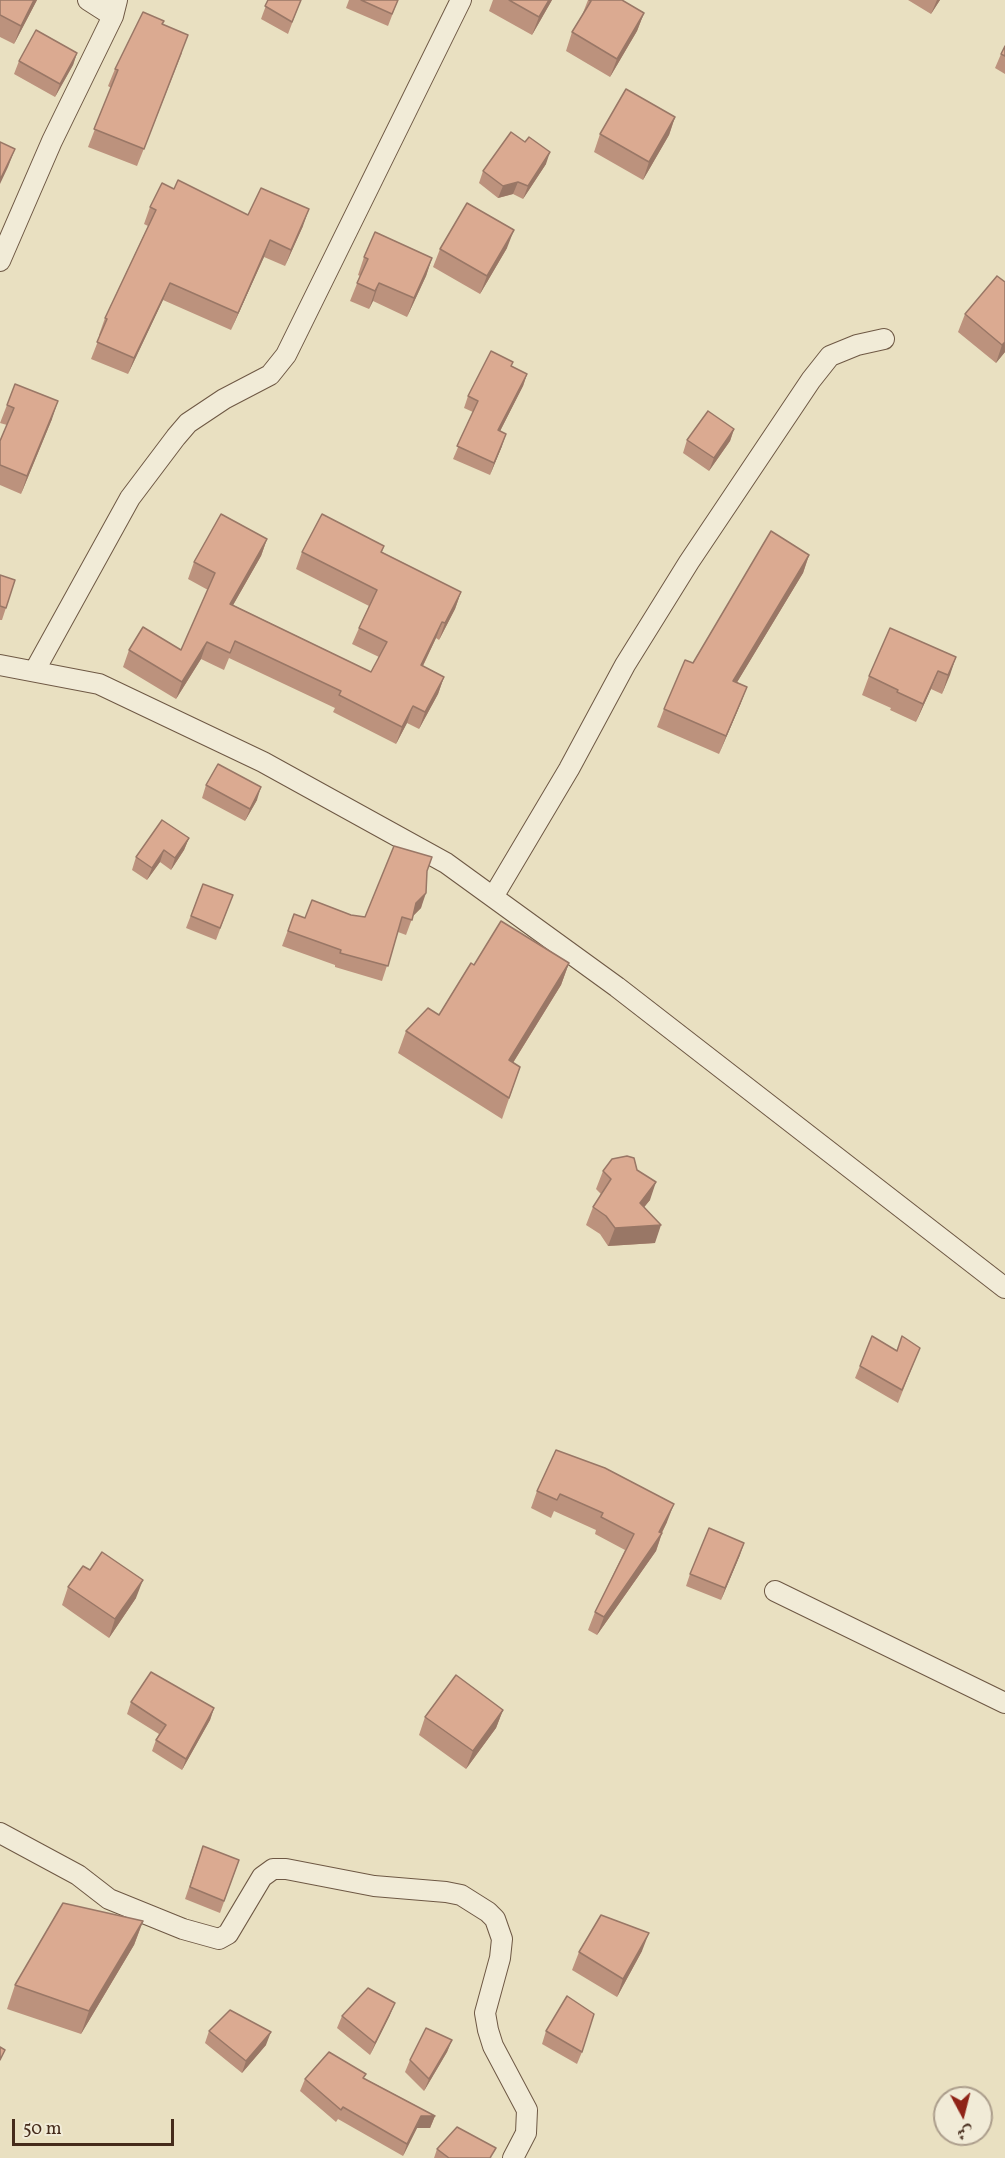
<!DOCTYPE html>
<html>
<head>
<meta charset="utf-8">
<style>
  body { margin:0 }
  #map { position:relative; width:1005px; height:2158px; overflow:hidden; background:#e9e0c1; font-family:Vollkorn,Amiri,serif }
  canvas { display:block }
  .north { position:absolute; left:933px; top:2086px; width:60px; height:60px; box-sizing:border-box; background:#f1ebd7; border:2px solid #ac9e8c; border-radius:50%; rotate:173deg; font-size:16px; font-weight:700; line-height:24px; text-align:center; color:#452b1b }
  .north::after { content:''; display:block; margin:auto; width:21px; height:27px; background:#8f2418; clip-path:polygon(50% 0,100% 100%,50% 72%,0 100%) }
  .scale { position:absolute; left:12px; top:2119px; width:162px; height:27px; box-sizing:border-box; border:3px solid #452b1b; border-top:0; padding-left:8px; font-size:18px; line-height:21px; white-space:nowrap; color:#452b1b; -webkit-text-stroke:4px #f1ebd7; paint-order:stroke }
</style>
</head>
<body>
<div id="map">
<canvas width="1005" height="2158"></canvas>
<div class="north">ش</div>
<div class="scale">50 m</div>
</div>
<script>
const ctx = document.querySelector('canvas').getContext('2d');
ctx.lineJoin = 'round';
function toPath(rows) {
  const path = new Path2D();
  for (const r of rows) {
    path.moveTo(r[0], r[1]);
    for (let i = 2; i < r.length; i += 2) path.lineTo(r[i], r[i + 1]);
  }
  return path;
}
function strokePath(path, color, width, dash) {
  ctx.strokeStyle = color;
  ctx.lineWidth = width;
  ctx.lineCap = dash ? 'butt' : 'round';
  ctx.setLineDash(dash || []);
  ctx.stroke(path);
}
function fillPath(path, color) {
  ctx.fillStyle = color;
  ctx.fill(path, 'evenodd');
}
const street = toPath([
  [88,0,113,16],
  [0,261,52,141,113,16,117,0],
  [0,665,99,684,263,762,446,863,617,987,1005,1288],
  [35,670,130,498,176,437,188,423,224,399,270,375,286,355,461,0],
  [493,897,569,769,625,665,689,562,811,380,830,356,857,345,884,339],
  [775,1591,1005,1703],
  [0,1833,78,1875,109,1899,183,1929,219,1939,228,1934,262,1877,273,1869,286,1869,374,1886,446,1892,461,1895,488,1912,495,1919,502,1939,500,1958,485,2013,488,2030,493,2046,527,2110,526,2133,513,2158]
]);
strokePath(street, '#6e5844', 22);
strokePath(street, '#f1ebd7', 20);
fillPath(toPath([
  [0,0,37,0,14,44,0,37],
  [268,0,301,0,288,34,261,19],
  [349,0,398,0,388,26,346,8],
  [493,0,552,0,532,35,489,11],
  [588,0,622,0,644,13,637,31,610,77,566,51,572,32,581,18],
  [908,0,940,0,931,14],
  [163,24,182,53,137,166,88,147,111,88,108,86,115,69],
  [1005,46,1005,74,995,68,1001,54],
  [77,53,73,65,55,97,14,74,19,61],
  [675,117,669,135,643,180,594,152,600,134],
  [525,142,546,164,523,199,513,194,498,198,479,183,483,171],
  [174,189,248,215,303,226,285,266,264,257,231,330,163,300,128,374,91,359,100,336,99,335,105,318,148,226,144,224,150,207],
  [507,248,480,294,433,267,440,249],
  [364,257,432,258,426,276,407,317,373,301,369,309,350,301,360,276,358,275],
  [1005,282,1005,352,996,363,958,332,965,314],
  [512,366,527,374,523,386,500,431,502,446,490,475,453,459,473,412,464,408,468,396],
  [7,405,52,419,21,494,0,485,0,441,7,425,0,423],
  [734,429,730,441,709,471,683,453,687,440],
  [267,539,261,556,233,605,371,672,379,657,352,644,359,628,369,606,296,569,302,552,384,546,382,552,461,592,455,609,439,640,436,638,423,666,444,677,438,694,419,729,407,723,396,744,333,712,335,708,229,658,224,670,201,659,176,699,123,667,129,650,181,650,208,590,188,579,194,562],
  [809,555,803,573,737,682,747,687,740,705,719,754,657,727,664,709,693,663],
  [0,575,15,580,2,620,0,620],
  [956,657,942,694,931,689,916,722,890,710,891,708,862,695,869,676],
  [206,785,257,800,245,821,202,798],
  [189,838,184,850,171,870,160,862,147,880,132,870,136,857],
  [427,872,421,908,413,916,406,935,398,932,382,981,335,967,335,965,282,946,294,914,305,918,351,915,365,917],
  [203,884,233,895,216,940,186,928],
  [569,963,561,985,513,1063,520,1067,502,1119,398,1053,406,1031,439,1015],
  [637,1170,650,1200,644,1207,655,1243,608,1246,600,1234,586,1225,593,1207,601,1194,596,1189,603,1171],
  [897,1351,915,1360,898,1403,855,1378,860,1366],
  [556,1450,667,1522,662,1533,656,1551,597,1635,588,1630,595,1612,625,1550,595,1534,596,1530,554,1511,551,1518,531,1508,537,1491],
  [740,1555,721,1600,686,1586,690,1574],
  [68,1587,136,1598,109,1638,62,1605],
  [131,1702,214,1708,210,1720,182,1770,152,1751,156,1740,159,1734,127,1714],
  [503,1710,496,1728,466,1769,419,1735,425,1717],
  [203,1846,239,1860,220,1913,185,1899],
  [143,1921,134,1945,81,2034,7,2009,15,1985],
  [642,1951,617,1997,572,1970,579,1952],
  [390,2015,370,2055,337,2028,342,2016],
  [209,2031,266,2045,242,2073,205,2043],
  [546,2031,582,2052,577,2064,542,2044],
  [452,2040,447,2052,424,2091,405,2072,410,2060],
  [364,2078,435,2116,430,2128,417,2128,403,2156,338,2119,336,2122,300,2091,305,2079],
  [437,2149,493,2158,434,2158]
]), '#bc927d');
fillPath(toPath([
  [34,0,37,0,14,44,21,26],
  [549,0,552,0,532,35,539,17],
  [937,0,940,0,931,14],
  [644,13,637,31,610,77,617,59],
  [77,53,73,65,55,97,60,84],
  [675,117,669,135,643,180,649,162],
  [15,149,8,167,0,184,0,180],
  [550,152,546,164,523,199,528,186],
  [518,182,513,194,498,198,503,186],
  [309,209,303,226,285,266,291,250],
  [514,230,507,248,480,294,487,276],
  [270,240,264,257,231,330,238,313],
  [432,258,426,276,407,317,414,298],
  [170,283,163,300,128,374,134,358],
  [379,283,373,301,369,309,375,291],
  [1005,342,1005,352,996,363,1002,345],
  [527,374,523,386,494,443,498,430],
  [58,401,52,419,21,494,27,476],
  [734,429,730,441,709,471,714,458],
  [506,434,502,446,490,475,494,463],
  [267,539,261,556,224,621,230,604],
  [809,555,803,573,727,699,733,681],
  [461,592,455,609,439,640,445,623],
  [442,622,436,638,415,682,421,665],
  [207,642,201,659,176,699,182,682],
  [956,657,950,675,942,694,948,675],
  [938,671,931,689,916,722,923,704],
  [444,677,438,694,419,729,425,712],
  [747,687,740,705,719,754,726,736],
  [413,706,407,723,396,744,402,727],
  [261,787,257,800,245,821,250,809],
  [189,838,184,850,171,870,175,858],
  [164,850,160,862,147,880,152,868],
  [426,893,421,908,411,918,416,903],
  [569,963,561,985,501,1082,509,1060],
  [656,1182,650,1200,633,1221,640,1203],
  [661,1225,655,1243,608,1246,615,1228],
  [674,1504,667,1522,660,1536,662,1533,656,1551,597,1635,604,1617,659,1532],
  [744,1543,740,1555,721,1600,725,1588],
  [143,1580,136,1598,109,1638,115,1619],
  [214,1708,210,1720,182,1770,186,1759],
  [503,1710,496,1728,466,1769,473,1751],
  [143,1921,134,1945,81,2034,89,2011],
  [649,1933,642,1951,617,1997,623,1979],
  [395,2003,390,2015,370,2055,375,2043],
  [271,2032,266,2045,242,2073,246,2061],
  [452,2040,447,2052,424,2091,429,2079],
  [421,2116,435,2116,430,2128,417,2128,403,2156,407,2144]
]), '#976');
const building = toPath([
  [0,0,34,0,21,26,0,15,0,0],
  [268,0,301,0,292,22,265,6,268,0],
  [361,0,398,0,392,14,361,0],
  [509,0,549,0,539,17,509,0],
  [589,0,622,0,644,13,617,59,572,32,591,1,589,0],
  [143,12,164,21,162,24,188,35,144,149,94,129,118,70,115,69,143,12],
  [36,30,77,53,60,84,19,61,36,30],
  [1005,46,1005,56,1001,54,1005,46],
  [626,89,675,117,649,162,600,134,626,89],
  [511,132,525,142,529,137,550,152,528,186,518,182,503,186,483,171,511,132],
  [0,142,15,149,0,180,0,142],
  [178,180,248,215,261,188,309,209,291,250,270,240,238,313,170,283,134,358,97,342,107,319,105,318,156,210,150,207,162,183,174,189,178,180],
  [467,203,514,230,487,276,440,249,467,203],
  [375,232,432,258,414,298,379,283,375,291,357,283,368,259,364,257,375,232],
  [997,276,1005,282,1005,342,1002,345,965,314,997,276],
  [491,351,513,362,511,366,527,374,498,430,506,434,494,463,457,446,478,401,468,396,491,351],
  [15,384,58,401,27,476,0,465,0,441,14,408,7,405,15,384],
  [708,411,734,429,714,458,687,440,708,411],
  [221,514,267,539,230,604,371,672,387,642,359,628,377,590,302,552,322,514,384,546,381,552,461,592,445,623,442,622,421,665,444,677,425,712,413,706,402,727,339,695,341,691,235,641,230,653,207,642,182,682,129,650,143,627,181,650,215,573,194,562,221,514],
  [771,531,809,555,733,681,747,687,726,736,664,709,685,660,693,663,771,531],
  [0,575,15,580,6,608,0,606,0,575],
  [890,628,956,657,948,675,938,671,923,704,897,692,898,690,869,676,890,628],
  [218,764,261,787,250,809,206,785,218,764],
  [162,820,189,838,175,858,164,850,152,868,136,857,162,820],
  [394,846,432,857,427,871,426,893,416,903,412,920,402,917,388,966,340,953,341,950,288,931,294,914,305,918,312,900,351,915,365,917,394,846],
  [203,884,233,895,220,928,191,916,203,884],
  [501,921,569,963,509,1060,520,1067,509,1098,406,1031,428,1008,439,1015,471,963,474,965,501,921],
  [627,1156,634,1158,637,1170,656,1182,640,1203,661,1225,615,1228,606,1216,593,1207,611,1179,603,1171,612,1159,627,1156],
  [872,1336,897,1351,902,1336,920,1348,902,1390,860,1366,872,1336],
  [556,1450,605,1468,674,1504,659,1532,662,1533,604,1617,595,1612,634,1534,601,1517,603,1513,560,1494,557,1500,537,1491,556,1450],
  [709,1528,744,1543,725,1588,690,1574,709,1528],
  [102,1552,143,1580,115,1619,68,1587,83,1566,90,1570,102,1552],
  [151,1672,214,1708,186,1759,156,1740,166,1725,131,1702,151,1672],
  [456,1675,503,1710,473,1751,425,1717,456,1675],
  [203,1846,239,1860,224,1901,190,1887,203,1846],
  [63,1903,143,1921,89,2011,15,1985,63,1903],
  [601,1915,649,1933,623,1979,579,1952,601,1915],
  [368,1988,395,2003,375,2043,342,2016,368,1988],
  [567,1996,594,2014,582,2052,546,2031,567,1996],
  [230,2010,271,2032,246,2061,209,2031,230,2010],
  [426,2028,452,2040,429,2079,410,2060,426,2028],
  [0,2047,5,2050,0,2060,0,2047],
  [329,2052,366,2074,363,2078,435,2116,421,2116,407,2144,343,2107,341,2110,305,2079,329,2052],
  [457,2127,496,2148,490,2158,449,2158,437,2149,457,2127]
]);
fillPath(building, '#dbaa91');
strokePath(building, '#976', 1.5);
</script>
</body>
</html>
